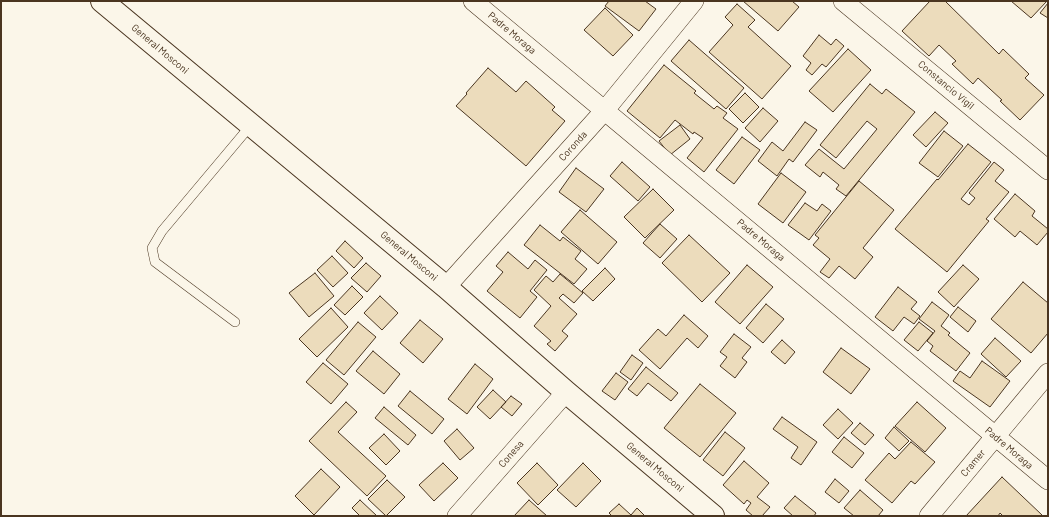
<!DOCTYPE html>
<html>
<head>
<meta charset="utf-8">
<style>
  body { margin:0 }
  #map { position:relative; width:1049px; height:517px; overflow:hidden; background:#fbf6e9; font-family:Barlow,sans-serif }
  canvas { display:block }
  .frame { position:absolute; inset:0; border:2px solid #4a3520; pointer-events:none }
</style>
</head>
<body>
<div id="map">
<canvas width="1049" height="517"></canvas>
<div class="frame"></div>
</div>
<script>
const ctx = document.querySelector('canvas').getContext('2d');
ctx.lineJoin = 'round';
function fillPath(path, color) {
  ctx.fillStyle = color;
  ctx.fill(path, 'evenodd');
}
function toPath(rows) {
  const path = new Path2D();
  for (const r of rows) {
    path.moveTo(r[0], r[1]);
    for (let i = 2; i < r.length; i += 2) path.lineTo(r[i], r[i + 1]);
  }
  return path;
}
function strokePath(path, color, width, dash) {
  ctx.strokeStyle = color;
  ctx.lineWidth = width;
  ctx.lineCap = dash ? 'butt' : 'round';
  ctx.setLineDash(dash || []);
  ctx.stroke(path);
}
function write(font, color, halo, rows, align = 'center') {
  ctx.font = font + ' Barlow,sans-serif';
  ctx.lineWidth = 3;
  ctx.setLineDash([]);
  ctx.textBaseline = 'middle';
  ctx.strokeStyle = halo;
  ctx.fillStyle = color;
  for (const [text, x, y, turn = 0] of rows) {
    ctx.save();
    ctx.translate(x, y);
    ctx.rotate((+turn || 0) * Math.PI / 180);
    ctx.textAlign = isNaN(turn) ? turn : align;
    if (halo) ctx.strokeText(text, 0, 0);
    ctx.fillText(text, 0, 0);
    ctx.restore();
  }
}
const building = toPath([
  [609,1,645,1,656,9,639,31,605,6,609,1],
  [743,1,792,1,799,7,778,31,743,1],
  [930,1,945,1,999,54,1003,49,1029,74,1025,78,1044,95,1020,120,1000,101,1002,100,978,78,973,84,952,64,956,61,939,45,929,56,902,31,930,1],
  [1011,1,1047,1,1031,18,1011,1],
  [1048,3,1048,18,1040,13,1048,3],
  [737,4,755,20,748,27,791,66,762,99,709,52,733,25,725,17,737,4],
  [605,8,633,35,613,56,584,30,605,8],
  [819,35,831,45,836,39,844,46,826,67,822,64,812,75,806,70,811,63,803,56,819,35],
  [689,40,744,88,726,109,671,61,689,40],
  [848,49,871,70,833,112,809,91,848,49],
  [664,65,696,91,694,93,714,109,717,106,727,113,723,118,738,129,704,172,687,158,703,138,694,132,693,134,675,120,660,138,627,111,664,65],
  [488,68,516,92,526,81,555,107,552,110,565,121,526,166,456,106,467,94,466,93,488,68],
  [870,84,882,94,886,89,915,112,846,196,836,189,839,185,823,172,820,177,805,165,819,149,844,169,877,129,867,121,836,158,820,145,870,84],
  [745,93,759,107,743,123,729,109,745,93],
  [763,108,778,121,760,142,745,128,763,108],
  [935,112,948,123,926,147,913,135,935,112],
  [805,122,817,130,793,162,789,159,777,176,758,161,772,142,783,151,805,122],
  [680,125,690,139,670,155,659,141,680,125],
  [944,131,963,146,938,177,919,163,944,131],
  [742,137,760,150,734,184,716,170,742,137],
  [968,144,991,162,961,199,969,205,975,198,969,193,994,162,1004,170,995,181,1009,192,986,219,989,221,947,272,895,229,937,179,938,180,968,144],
  [622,162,650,187,638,201,610,176,622,162],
  [576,168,604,189,586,212,559,192,576,168],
  [781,173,806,192,783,223,758,204,781,173],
  [859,181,894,210,863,248,873,257,855,279,839,266,829,278,820,272,830,259,813,245,819,238,815,235,859,181],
  [653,189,674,210,645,238,624,217,653,189],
  [1015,194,1035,211,1032,216,1048,229,1048,232,1037,245,1020,231,1015,237,994,219,1015,194],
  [805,203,817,211,822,204,831,211,809,240,788,225,805,203],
  [580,210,617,242,598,264,561,232,580,210],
  [660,224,677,239,660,258,643,243,660,224],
  [540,225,560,241,563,237,581,251,575,259,587,269,574,284,524,245,540,225],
  [689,235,730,273,702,302,662,263,689,235],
  [345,241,363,258,354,268,336,251,345,241],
  [508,252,528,269,535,260,547,270,530,291,537,297,520,318,487,291,503,272,496,266,508,252],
  [332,256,348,273,333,287,317,270,332,256],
  [366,263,381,276,367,292,351,278,366,263],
  [747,265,773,287,740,324,715,302,747,265],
  [963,265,979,279,954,307,938,292,963,265],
  [605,268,615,279,593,301,582,291,605,268],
  [315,273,334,296,309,317,289,293,315,273],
  [560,274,583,293,574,303,563,294,559,298,577,314,562,331,568,336,555,351,547,344,551,341,534,326,551,306,534,290,546,276,553,282,560,274],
  [1023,282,1048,303,1048,333,1031,353,991,319,1023,282],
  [352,286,363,297,345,315,334,305,352,286],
  [898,287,917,302,911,309,920,316,914,324,904,317,893,331,875,317,898,287],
  [380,296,398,313,382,330,364,313,380,296],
  [932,302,949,315,941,326,950,333,948,335,970,353,956,371,930,351,933,346,927,341,935,331,919,319,932,302],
  [766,304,784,319,763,343,746,328,766,304],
  [958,307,976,321,968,332,950,317,958,307],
  [331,308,348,327,317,357,299,339,331,308],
  [684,315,708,336,698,348,687,338,660,369,639,350,658,329,666,336,684,315],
  [420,320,443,339,423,363,400,343,420,320],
  [358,322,376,337,344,375,326,360,358,322],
  [919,322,933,333,918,351,904,340,919,322],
  [734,334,751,347,742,358,747,362,735,378,720,366,727,357,720,352,734,334],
  [995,338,1021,361,1006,377,981,354,995,338],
  [782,340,795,352,785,364,771,352,782,340],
  [841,348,870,369,851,394,823,372,841,348],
  [373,351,400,374,384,394,356,371,373,351],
  [632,355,643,363,631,380,620,372,632,355],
  [982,361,1010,381,990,407,953,381,960,371,970,378,982,361],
  [323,363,348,384,331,404,306,382,323,363],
  [475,364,493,379,467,414,448,399,475,364],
  [646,367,678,393,671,401,648,383,637,396,628,389,646,367],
  [616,373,628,382,615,400,602,391,616,373],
  [700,384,736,413,700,457,664,428,700,384],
  [493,390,506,402,490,419,477,407,493,390],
  [410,391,444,419,432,434,398,406,410,391],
  [511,396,522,404,512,416,501,407,511,396],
  [346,402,357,412,338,432,386,476,367,496,309,441,346,402],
  [917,402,946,428,925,452,895,426,917,402],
  [384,407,416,435,408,445,375,418,384,407],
  [838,409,853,423,838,439,823,425,838,409],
  [782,417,817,442,801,465,791,458,798,447,773,429,782,417],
  [860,423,874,435,865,445,851,433,860,423],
  [894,427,909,441,899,451,885,438,894,427],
  [457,429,474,448,460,460,444,441,457,429],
  [725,432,745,448,723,476,703,460,725,432],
  [384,434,400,451,386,465,369,448,384,434],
  [844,437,864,453,852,468,832,452,844,437],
  [911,442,935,462,915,484,911,481,892,503,865,480,889,453,895,459,911,442],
  [744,461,769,483,757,497,770,507,762,516,753,516,746,510,751,503,747,500,744,504,723,485,744,461],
  [443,463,458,478,434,501,419,485,443,463],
  [537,463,558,485,538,505,517,483,537,463],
  [583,463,601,481,576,507,557,490,583,463],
  [321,469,340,487,314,515,295,496,321,469],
  [1002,477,1042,515,1042,516,1003,516,1000,513,998,516,966,516,1002,477],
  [835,479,849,491,839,503,825,492,835,479],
  [387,480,405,497,386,516,368,499,387,480],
  [860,490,883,510,878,516,854,516,844,508,860,490],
  [795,496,816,513,814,516,793,516,784,508,795,496],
  [360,500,377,516,360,516,352,508,360,500],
  [529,500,547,516,514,516,529,500],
  [619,504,631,515,637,508,645,516,612,516,609,513,619,504]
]);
fillPath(building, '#ecdcbc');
strokePath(building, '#4a3520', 1);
const service = toPath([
  [235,322,155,262,152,248,162,231,251,125]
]);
const minor = toPath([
  [473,1,1048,480],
  [843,1,1048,170],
  [446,287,605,110,694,1],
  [457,516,566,392],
  [929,516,1048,373]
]);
const tertiary = toPath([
  [102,1,446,287,566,392,713,516]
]);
strokePath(service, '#4a3520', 10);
strokePath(minor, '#4a3520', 20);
strokePath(tertiary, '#4a3520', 24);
strokePath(service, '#fbf6e9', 9);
strokePath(minor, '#fbf6e9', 19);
strokePath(tertiary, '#fbf6e9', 22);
write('10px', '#4a3520', '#fbf6e9', [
  ["Padre Moraga",512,33,40],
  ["General Mosconi",160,49,40],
  ["Constancio Vigil",946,85,40],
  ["Coronda",573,146,-48],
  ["Padre Moraga",761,240,40],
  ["General Mosconi",409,256,40],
  ["Padre Moraga",1009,448,40],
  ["Conesa",511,454,-49],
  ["Cramer",973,463,-50],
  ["General Mosconi",655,467,40]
]);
</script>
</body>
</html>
